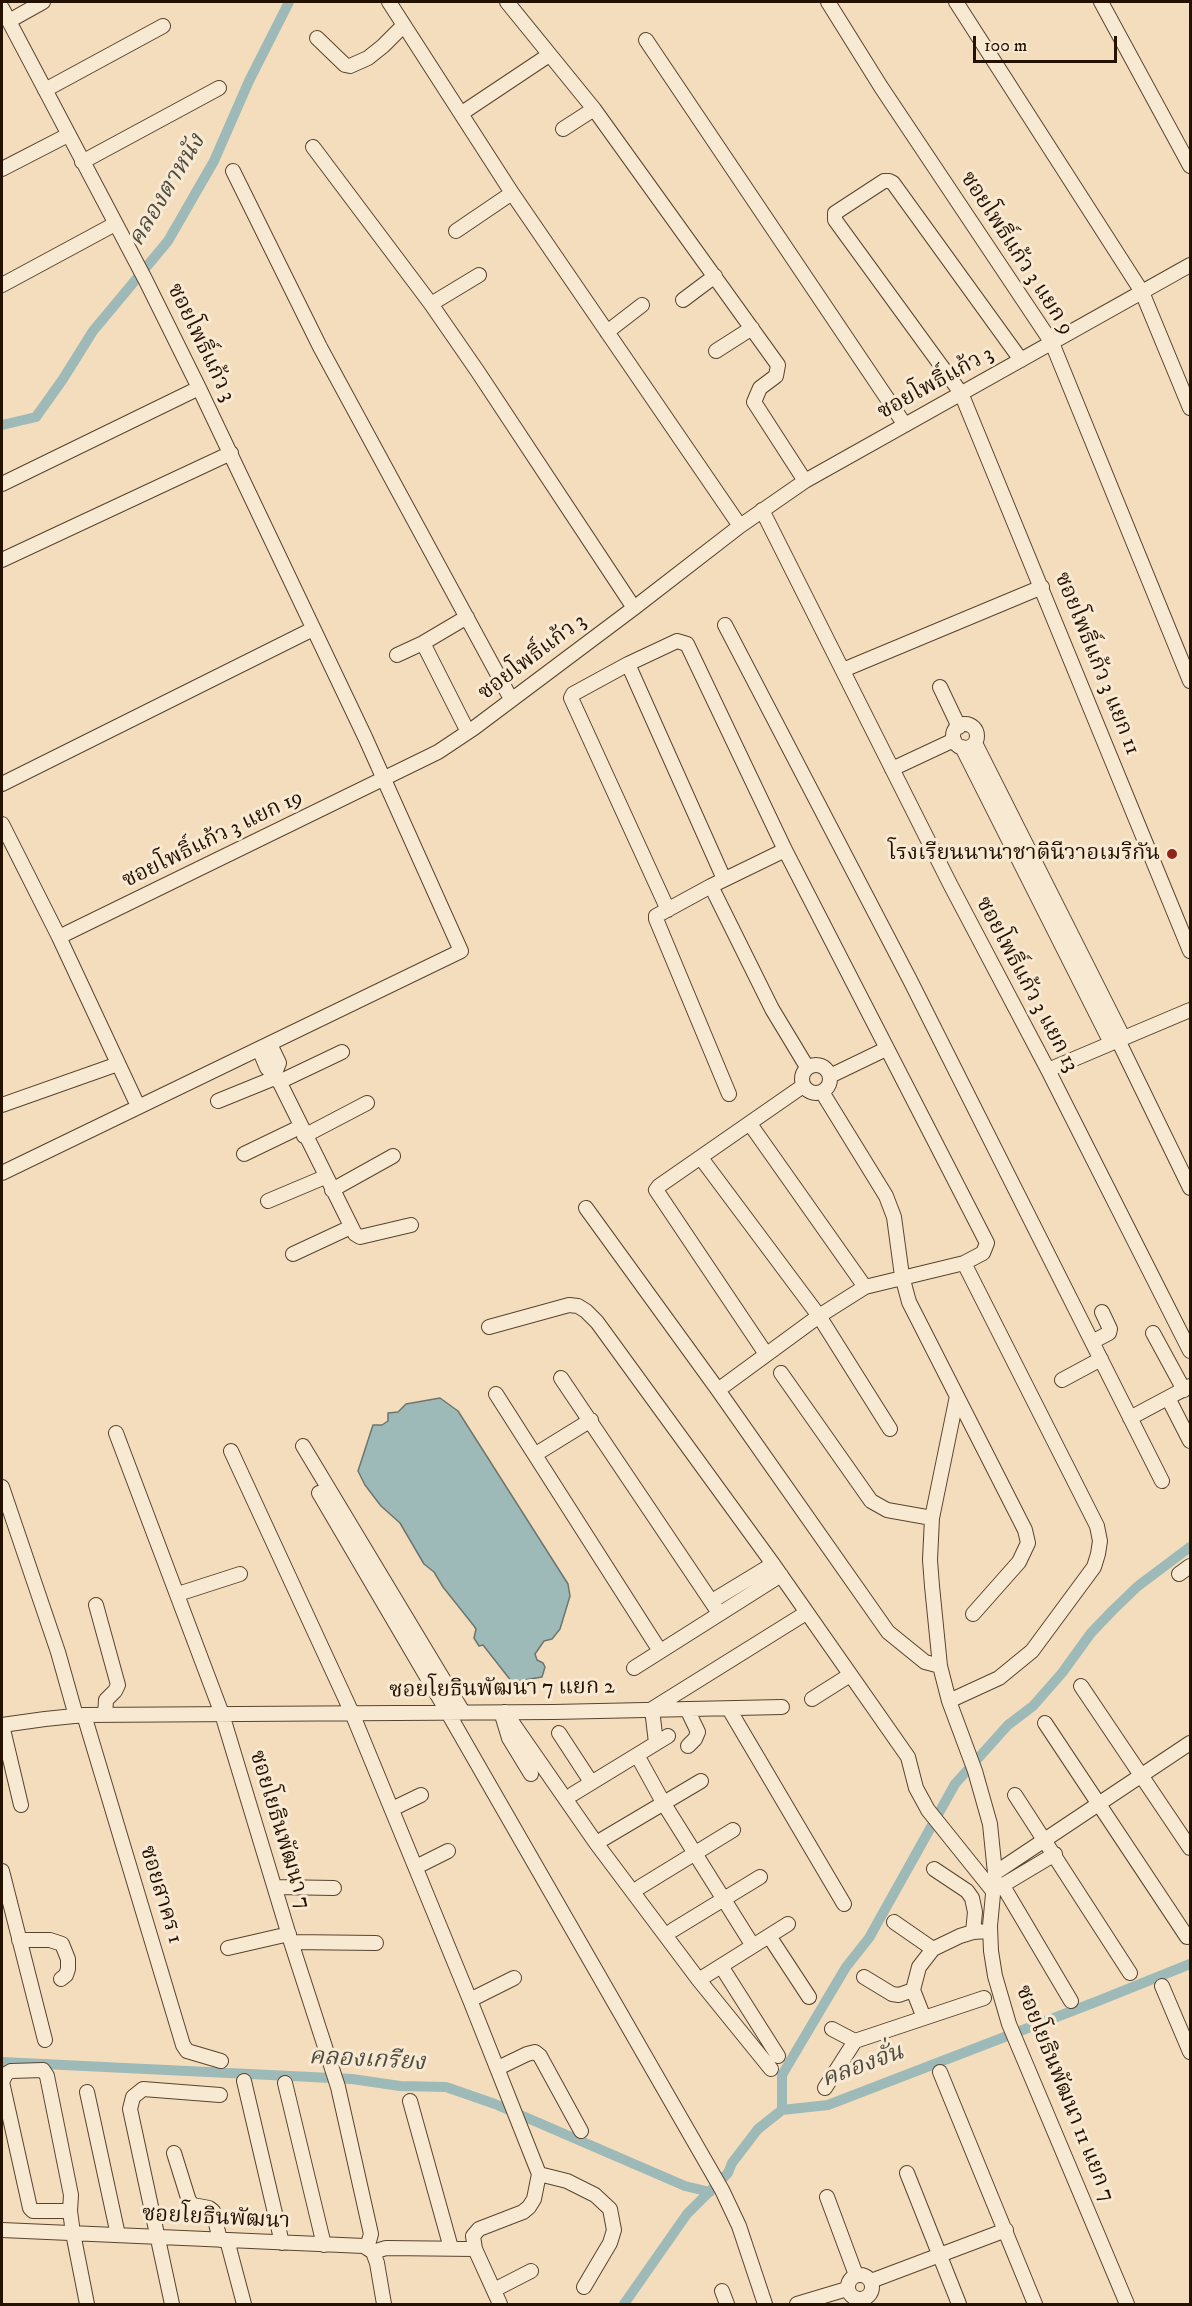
<!DOCTYPE html>
<html>
<head>
<meta charset="utf-8">
<style>
  body { margin:0 }
  #map { position:relative; width:1192px; height:2306px; overflow:hidden; background:#f4ddbc; font-family:"IM FELL DW Pica",serif }
  canvas { display:block }
  .frame { position:absolute; inset:0; border:3px solid #241100; pointer-events:none }
  .scale { position:absolute; left:973px; top:36px; width:144px; height:27px; box-sizing:border-box; border:3px solid #241100; border-top:0; padding-left:8px; font-size:18px; line-height:21px; white-space:nowrap; color:#241100; -webkit-text-stroke:4px #f8e9d3; paint-order:stroke }
</style>
</head>
<body>
<div id="map">
<canvas width="1192" height="2306"></canvas>
<div class="frame"></div>
<div class="scale">100 m</div>
</div>
<script>
const ctx = document.querySelector('canvas').getContext('2d');
ctx.lineJoin = 'round';
function fillPath(path, color) {
  ctx.fillStyle = color;
  ctx.fill(path, 'evenodd');
}
function toPath(rows) {
  const path = new Path2D();
  for (const r of rows) {
    if (r.length === 3) {
      path.moveTo(r[0] + r[2], r[1]);
      path.arc(r[0], r[1], r[2], 0, 2 * Math.PI);
      continue;
    }
    path.moveTo(r[0], r[1]);
    for (let i = 2; i < r.length; i += 2) path.lineTo(r[i], r[i + 1]);
  }
  return path;
}
function strokePath(path, color, width, dash) {
  ctx.strokeStyle = color;
  ctx.lineWidth = width;
  ctx.lineCap = dash ? 'butt' : 'round';
  ctx.setLineDash(dash || []);
  ctx.stroke(path);
}
function write(font, color, halo, rows, align = 'center') {
  ctx.font = font + ' "IM FELL DW Pica","Noto Serif Thai",serif';
  ctx.lineWidth = 6;
  ctx.setLineDash([]);
  ctx.textBaseline = 'middle';
  ctx.strokeStyle = halo;
  ctx.fillStyle = color;
  for (const [text, x, y, turn = 0] of rows) {
    ctx.save();
    ctx.translate(x, y);
    ctx.rotate((+turn || 0) * Math.PI / 180);
    ctx.textAlign = isNaN(turn) ? turn : align;
    if (halo) ctx.strokeText(text, 0, 0);
    ctx.fillText(text, 0, 0);
    ctx.restore();
  }
}
const water = toPath([
  [440,1398,458,1411,568,1584,570,1596,560,1629,552,1639,544,1641,535,1654,537,1660,543,1663,545,1667,542,1677,512,1682,483,1645,479,1646,474,1638,476,1629,474,1626,443,1587,434,1572,424,1564,400,1523,381,1506,365,1485,358,1471,373,1425,382,1425,388,1421,388,1413,398,1412,406,1404,440,1398]
]);
fillPath(water, '#9ebab8');
strokePath(water, '#6d766e', 1.5);
strokePath(toPath([
  [2,425,36,417,63,379,93,331,168,241,214,161,249,81,289,2],
  [2,2062,352,2079,400,2086,446,2087,495,2104,685,2186,710,2192],
  [782,2110,782,2075,846,1967,869,1938,955,1784,1008,1725,1033,1706,1062,1673,1091,1633,1113,1610,1138,1586,1190,1547],
  [624,2304,687,2214,728,2173,732,2163,758,2129,782,2110,828,2105,1098,2001,1190,1964]
]), '#9ebab8', 10);
const minor = toPath([
  [389,2,512,193,740,526],
  [507,2,594,109,778,365,776,376,760,388,754,402,805,481],
  [828,2,881,87,1052,343,1190,681],
  [956,2,1142,292,1190,408],
  [1101,2,1190,166],
  [2,8,145,279,199,388,365,737,461,951,2,1173],
  [9,21,43,2],
  [317,38,345,65,350,66,368,58,383,46,403,26],
  [646,40,905,425],
  [45,90,163,26],
  [462,113,549,55],
  [563,129,594,109],
  [313,147,431,304,478,372,634,608],
  [82,162,219,88],
  [2,169,68,135],
  [233,171,320,347,511,699],
  [456,231,512,193],
  [2,285,115,224],
  [683,300,715,276],
  [431,304,479,275],
  [607,332,642,305],
  [716,351,752,328],
  [1021,360,893,183,889,181,884,181,835,213,835,220,961,393,1190,951],
  [2,484,199,388],
  [762,510,950,884,1048,1070,1190,1351],
  [2,560,231,453],
  [725,625,910,980,1162,1481],
  [423,643,468,732],
  [397,655,423,643,467,617],
  [628,664,724,879],
  [843,670,1042,587],
  [940,687,959,727],
  [965,736,12],
  [975,743,1123,1037],
  [962,747,1111,1043],
  [892,769,954,740],
  [2,784,313,629],
  [2,824,59,937,138,1106],
  [711,886,772,1009,807,1067],
  [668,910,571,698,573,694,628,664,677,641,687,644,785,850,987,1243,983,1253,964,1263,865,1287,819,1316,718,1390],
  [59,937,438,752,474,728,634,608,740,526,805,481,1190,265],
  [1118,1040,1190,1188],
  [270,1044,279,1063,275,1073],
  [259,1049,267,1068,277,1077,355,1234,360,1237,411,1225],
  [816,1079,14],
  [1048,1070,1190,1010],
  [830,1076,886,1049],
  [279,1082,342,1052],
  [822,1092,886,1196,894,1217,902,1276,909,1302,1025,1530,1028,1543,1019,1562,973,1614],
  [729,1094,656,919,656,916,711,886,785,850],
  [218,1101,277,1077],
  [2,1105,118,1064],
  [750,1124,865,1287],
  [304,1136,367,1103],
  [244,1154,300,1127],
  [701,1158,819,1316,890,1429],
  [332,1190,393,1156],
  [268,1201,325,1177],
  [586,1208,718,1390,888,1632,925,1662,940,1666],
  [293,1254,351,1227],
  [489,1327,569,1305,578,1306,586,1311,597,1322,773,1564,908,1757,916,1788,928,1810,993,1891,1055,1854],
  [1153,1333,1184,1390],
  [1092,1342,1109,1333,1110,1329,1102,1312],
  [766,1354,656,1190,659,1186,803,1086],
  [781,1373,871,1501,887,1510,932,1518],
  [561,1378,719,1613],
  [1062,1380,1101,1359],
  [496,1394,660,1651],
  [957,1396,932,1518,930,1560,932,1586,940,1666,949,1701,975,1771,990,1824,995,1873,990,1926,991,1951,995,1976,1009,2024,1127,2304],
  [1168,1398,1190,1441],
  [1130,1418,1190,1386],
  [116,1433,222,1714,291,1942,338,2087,371,2234,367,2248],
  [303,1446,463,1712],
  [231,1451,352,1713,470,2000,539,2174,534,2199,529,2207,523,2212,479,2229,473,2236,475,2249,500,2304],
  [536,1454,591,1420],
  [2,1487,58,1652,76,1716],
  [319,1493,448,1713,722,2190,739,2226,765,2304],
  [1179,1574,1190,1566],
  [178,1594,240,1574],
  [712,1601,773,1564],
  [96,1605,118,1685,115,1691,106,1700,105,1715],
  [634,1668,781,1575],
  [1081,1686,1190,1848],
  [812,1699,850,1675],
  [949,1701,999,1678,1032,1651,1094,1567,1098,1554,1100,1541,1097,1526,964,1263],
  [687,1709,698,1732,695,1739,688,1746],
  [729,1709,844,1904],
  [505,1712,596,1843,698,1979,771,2069],
  [84,1715,183,2045,187,2051,221,2061],
  [502,1715,509,1738,531,1774],
  [1045,1723,1187,1937],
  [559,1733,591,1782],
  [656,1743,652,1709,806,1613],
  [637,1755,664,1804,753,1946],
  [573,1794,668,1736],
  [1015,1795,1130,1973],
  [21,1805,2,1725,45,1719,84,1715,553,1712,782,1707],
  [392,1809,421,1795],
  [603,1839,701,1781],
  [416,1867,448,1851],
  [934,1869,967,1891,972,1898,975,1912,973,1932],
  [2,1871,45,2040],
  [995,1873,1190,1743],
  [1003,1886,1071,2001],
  [275,1887,334,1888],
  [640,1887,733,1830],
  [894,1922,933,1949],
  [673,1930,760,1877],
  [769,1936,809,1997],
  [19,1940,50,1940,62,1944,68,1959,68,1969,66,1975,61,1979],
  [291,1942,376,1943],
  [228,1948,289,1934],
  [721,1966,778,2056],
  [705,1976,788,1924],
  [864,1977,892,1994,899,1995,913,1990,919,1967,933,1949,960,1936,973,1932,990,1931],
  [1162,1986,1190,2052],
  [470,2000,514,1978],
  [924,2018,984,1998],
  [832,2029,855,2041,924,2018,913,1990],
  [498,2068,527,2054,535,2052,540,2056,581,2131],
  [940,2072,1035,2304],
  [244,2081,282,2243],
  [285,2083,324,2245],
  [825,2088,855,2041],
  [87,2092,118,2235],
  [410,2101,451,2248],
  [174,2153,189,2201,193,2205,209,2208,213,2211,220,2240],
  [907,2173,959,2304],
  [539,2174,567,2181,595,2195,610,2209,614,2230,610,2243,584,2287],
  [827,2197,856,2275],
  [70,2211,33,2211,30,2208,2,2082,6,2074,11,2071,43,2070,47,2076,71,2195,70,2211,73,2233,87,2304],
  [2,2230,364,2246,373,2252,377,2263,384,2304],
  [227,2240,244,2304],
  [373,2252,386,2248,475,2249],
  [860,2287,12],
  [871,2281,1006,2230],
  [494,2290,531,2271],
  [722,2291,727,2304],
  [172,2304,130,2109,133,2097,143,2089,220,2095],
  [797,2304,847,2289]
]);
strokePath(minor, '#58442f', 16);
strokePath(minor, '#f8e9d3', 14);
for (const [x, y, r, color] of [
  [1172,854,6,"#8f2418"]
]) {
  const dot = new Path2D();
  dot.arc(x, y, r, 0, 2 * Math.PI);
  ctx.fillStyle = color;
  ctx.fill(dot);
  strokePath(dot, '#f8e9d3', 2);
}
write('22px', '#241100', '#f8e9d3', [
  ["ซอยโพธิ์แก้ว 3 แยก 9",1016,254,57],
  ["ซอยโพธิ์แก้ว 3",200,343,64],
  ["ซอยโพธิ์แก้ว 3",936,384,-29],
  ["ซอยโพธิ์แก้ว 3",533,658,-37],
  ["ซอยโพธิ์แก้ว 3 แยก 11",1096,664,68],
  ["ซอยโพธิ์แก้ว 3 แยก 19",213,840,-26],
  ["ซอยโพธิ์แก้ว 3 แยก 13",1026,985,62],
  ["ซอยโยธินพัฒนา 7 แยก 2",502,1690,-1],
  ["ซอยโยธินพัฒนา 7",279,1830,73],
  ["ซอยสาคร 1",160,1895,73],
  ["ซอยโยธินพัฒนา 11 แยก 7",1064,2094,68],
  ["ซอยโยธินพัฒนา",216,2219,3]
]);
write('22px', '#241100', '#f8e9d3', [
  ["โรงเรียนนานาชาตินีวาอเมริกัน",1160,854]
], 'right');
write('italic 24px', '#4f4c40', '#f8e9d3', [
  ["คลองตาหนัง",168,191,-59],
  ["คลองเกรียง",367,2061,3],
  ["คลองจั่น",863,2067,-20]
]);
</script>
</body>
</html>
